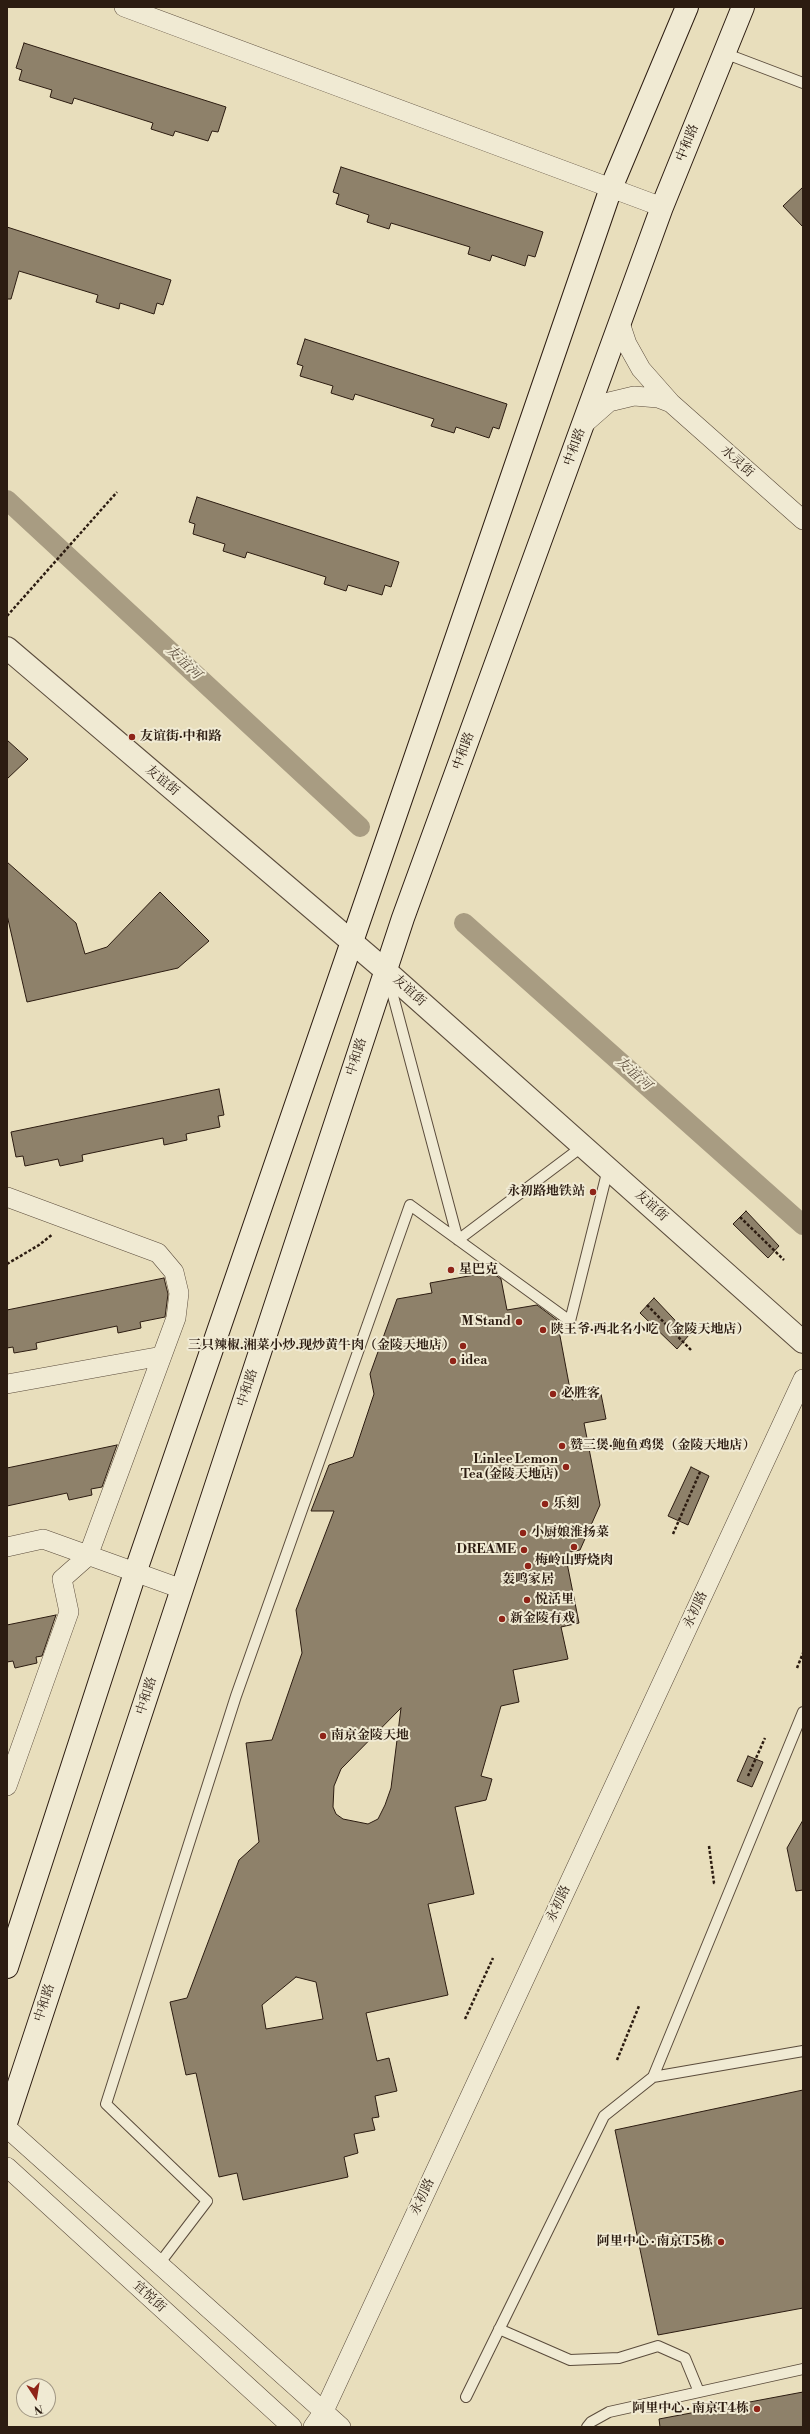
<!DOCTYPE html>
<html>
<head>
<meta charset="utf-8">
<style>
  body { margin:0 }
  #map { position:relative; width:810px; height:2434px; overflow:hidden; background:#e8debc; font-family:"Libre Bodoni",serif }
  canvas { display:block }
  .frame { position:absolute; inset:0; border:8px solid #2c1c11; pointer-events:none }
  .north { position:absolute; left:16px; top:2378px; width:40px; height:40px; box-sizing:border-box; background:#f0ead3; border:1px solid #a29885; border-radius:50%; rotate:168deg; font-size:11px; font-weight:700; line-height:16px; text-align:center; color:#2c1c11 }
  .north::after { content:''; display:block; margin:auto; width:14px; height:18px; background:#8f2418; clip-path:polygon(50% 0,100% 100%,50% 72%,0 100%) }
</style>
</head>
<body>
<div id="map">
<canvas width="810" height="2434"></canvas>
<div class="frame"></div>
<div class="north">N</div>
</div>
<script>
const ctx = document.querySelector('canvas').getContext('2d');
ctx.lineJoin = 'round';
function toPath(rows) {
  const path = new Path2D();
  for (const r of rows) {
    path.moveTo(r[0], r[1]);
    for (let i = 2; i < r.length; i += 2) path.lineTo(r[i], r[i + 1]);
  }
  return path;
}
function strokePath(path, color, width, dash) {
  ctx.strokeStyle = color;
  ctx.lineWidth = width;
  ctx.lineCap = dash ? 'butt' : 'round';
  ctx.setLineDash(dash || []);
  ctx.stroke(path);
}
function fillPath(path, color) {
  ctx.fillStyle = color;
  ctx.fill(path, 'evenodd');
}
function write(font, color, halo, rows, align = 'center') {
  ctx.font = font + ' "Libre Bodoni","Noto Serif SC",serif';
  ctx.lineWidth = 4;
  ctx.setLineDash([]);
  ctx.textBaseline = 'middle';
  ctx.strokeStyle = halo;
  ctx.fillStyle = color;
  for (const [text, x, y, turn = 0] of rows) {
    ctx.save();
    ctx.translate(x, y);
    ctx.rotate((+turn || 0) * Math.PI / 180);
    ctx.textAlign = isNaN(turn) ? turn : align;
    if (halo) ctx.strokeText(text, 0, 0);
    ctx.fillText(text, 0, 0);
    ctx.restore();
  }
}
strokePath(toPath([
  [7,500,360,827],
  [464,923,803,1225]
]), '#a89c82', 20);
const building = toPath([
  [24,43,226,107,218,132,212,131,208,141,175,131,173,136,151,129,153,123,74,98,72,104,50,97,52,90,19,80,22,70,16,68,24,43],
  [341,167,543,232,535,257,528,255,525,266,492,255,490,261,468,254,470,247,391,223,389,229,367,222,369,215,336,204,339,194,333,192,341,167],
  [803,187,803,227,783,206,803,187],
  [7,227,171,280,163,305,157,303,154,314,120,303,119,309,96,302,98,295,19,271,11,299,7,299,7,227],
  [305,339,507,404,499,429,493,427,489,438,456,427,454,433,431,426,434,419,355,394,353,400,331,393,333,386,300,376,303,366,297,364,305,339],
  [197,497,399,562,391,587,385,585,382,595,348,585,346,591,324,584,326,577,247,552,245,558,223,551,225,544,193,534,195,524,189,522,197,497],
  [7,740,28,759,7,779,7,740],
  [7,862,76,923,85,954,107,947,160,892,209,941,178,968,27,1002,7,915,7,862],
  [219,1089,224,1115,218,1116,220,1127,186,1134,187,1140,164,1145,163,1138,82,1155,83,1161,60,1166,58,1159,25,1166,23,1156,16,1157,11,1132,219,1089],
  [746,1211,779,1246,768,1258,733,1224,746,1211],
  [491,1272,501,1279,507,1310,537,1305,557,1320,572,1400,601,1394,606,1419,584,1423,600,1505,580,1550,565,1553,579,1623,561,1627,568,1659,513,1670,519,1702,501,1706,481,1776,492,1779,486,1800,455,1807,474,1894,428,1904,448,1995,366,2013,377,2061,389,2058,397,2091,375,2096,379,2117,372,2118,375,2130,354,2134,358,2153,344,2157,348,2177,243,2200,237,2173,219,2177,196,2073,186,2075,170,2002,187,1998,239,1860,259,1842,246,1743,272,1740,302,1653,296,1610,334,1511,311,1511,329,1465,353,1457,374,1394,370,1374,397,1299,432,1293,430,1283,491,1272],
  [401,1708,391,1788,385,1805,378,1819,368,1824,343,1819,336,1814,333,1807,334,1786,341,1769,401,1708],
  [296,1977,316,1982,323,2019,266,2029,262,2005,296,1977],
  [164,1278,168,1294,165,1317,140,1322,141,1328,118,1333,117,1326,36,1343,37,1349,14,1353,13,1347,7,1348,7,1310,164,1278],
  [654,1298,689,1335,677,1349,640,1313,654,1298],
  [117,1445,102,1487,91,1489,92,1495,69,1500,67,1493,7,1506,7,1468,117,1445],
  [691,1467,709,1476,688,1525,668,1516,691,1467],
  [56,1615,42,1656,36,1657,37,1663,15,1668,13,1661,7,1662,7,1625,56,1615],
  [748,1756,763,1762,752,1787,737,1781,748,1756],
  [803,1820,803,1890,796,1891,787,1848,803,1820],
  [803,2090,803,2308,658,2335,615,2130,803,2090],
  [803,2392,803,2427,660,2427,659,2419,803,2392]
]);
fillPath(building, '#8e816a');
strokePath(building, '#2c1c11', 1);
const service = toPath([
  [724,53,803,83],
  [388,977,458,1240,583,1146],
  [653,2077,803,1712],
  [159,2264,207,2201,106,2104,236,1696,410,1205,570,1321,608,1169],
  [499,2329,570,2360,619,2358,658,2346,685,2358,699,2392],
  [466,2397,604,2116,653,2077,803,2051],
  [587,2427,591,2422,609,2412,803,2369]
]);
const minor = toPath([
  [124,7,662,207],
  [620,323,627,344,641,369,671,403,803,520],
  [584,424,609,402,634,396,658,398,671,403],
  [7,1197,158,1253,174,1272,179,1293,176,1318,88,1556,62,1579,69,1612,7,1786],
  [7,1384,162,1356],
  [7,1547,43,1539,182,1589],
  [7,2128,341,2427],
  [7,2167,292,2427],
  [313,2427,324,2411,803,1379]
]);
const tertiary = toPath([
  [7,648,386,971,803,1342]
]);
const secondary = toPath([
  [7,1967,135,1573,611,188,687,7],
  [7,2120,403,918,662,207,743,7]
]);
strokePath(service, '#5b4c3c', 12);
strokePath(minor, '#5b4c3c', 20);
strokePath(tertiary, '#5b4c3c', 24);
strokePath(secondary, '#2c1c11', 24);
strokePath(toPath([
  [7,616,117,492],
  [740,1217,784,1260],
  [7,1264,39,1245,53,1234],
  [647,1305,691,1350],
  [673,1534,700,1472],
  [797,1668,803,1653],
  [748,1776,765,1738],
  [709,1846,714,1883,716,1884],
  [465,2019,493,1958],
  [617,2060,639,2006]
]), '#2c1c11', 2.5, [3, 2]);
strokePath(service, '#f0ead3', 10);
strokePath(minor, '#f0ead3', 19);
strokePath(tertiary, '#f0ead3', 22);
strokePath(secondary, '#f0ead3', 22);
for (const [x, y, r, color] of [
  [132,737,4,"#8f2418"],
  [593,1192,4,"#8f2418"],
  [451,1270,4,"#8f2418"],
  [519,1322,4,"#8f2418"],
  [543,1330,4,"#8f2418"],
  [463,1346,4,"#8f2418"],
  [453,1361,4,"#8f2418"],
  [553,1394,4,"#8f2418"],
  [562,1446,4,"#8f2418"],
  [566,1467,4,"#8f2418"],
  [545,1504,4,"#8f2418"],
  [523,1533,4,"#8f2418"],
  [574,1547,4,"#8f2418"],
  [524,1550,4,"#8f2418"],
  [528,1566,4,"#8f2418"],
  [527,1600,4,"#8f2418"],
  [502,1619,4,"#8f2418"],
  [323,1736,4,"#8f2418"],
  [721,2242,4,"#8f2418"],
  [757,2409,4,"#8f2418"]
]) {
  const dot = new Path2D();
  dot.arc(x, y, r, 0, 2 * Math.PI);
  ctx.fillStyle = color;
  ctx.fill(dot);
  strokePath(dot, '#f0ead3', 1.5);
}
write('13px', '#2c1c11', '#f0ead3', [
  ["中和路",688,143,-68],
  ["中和路",575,447,-70],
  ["水灵街",737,462,42],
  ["中和路",464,751,-70],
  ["友谊街",162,781,40],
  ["友谊街",409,991,42],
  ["中和路",357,1057,-72],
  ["友谊街",651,1206,42],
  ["中和路",248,1388,-72],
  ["永初路",696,1610,-65],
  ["中和路",147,1696,-72],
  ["永初路",559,1904,-65],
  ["中和路",45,2003,-72],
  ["永初路",423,2197,-65],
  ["宜悦街",149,2297,42]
]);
write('bold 13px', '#2c1c11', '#f0ead3', [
  ["友谊街·中和路",140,737],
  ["永初路地铁站",585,1192,"right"],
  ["星巴克",459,1270],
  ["M Stand",511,1322,"right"],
  ["陕王爷·西北名小吃（金陵天地店）",551,1330],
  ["三只辣椒.湘菜小炒.现炒黄牛肉（金陵天地店）",455,1346,"right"],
  ["idea",461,1361],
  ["必胜客",561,1394],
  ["赞三煲·鲍鱼鸡煲（金陵天地店）",570,1446],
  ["Linlee Lemon",558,1460,"right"],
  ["Tea (金陵天地店)",558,1475,"right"],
  ["乐刻",553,1504],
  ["小厨娘淮扬菜",531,1533],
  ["DREAME",516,1550,"right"],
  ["梅岭山野烧肉",574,1561,"center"],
  ["轰鸣家居",528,1580,"center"],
  ["悦活里",535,1600],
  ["新金陵有戏",510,1619],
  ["南京金陵天地",331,1736],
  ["阿里中心 · 南京T5栋",713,2242,"right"],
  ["阿里中心 · 南京T4栋",749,2409,"right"]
], 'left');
write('italic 14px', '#5e4f3e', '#f0ead3', [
  ["友谊河",183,663,43],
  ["友谊河",633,1074,42]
]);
</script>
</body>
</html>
